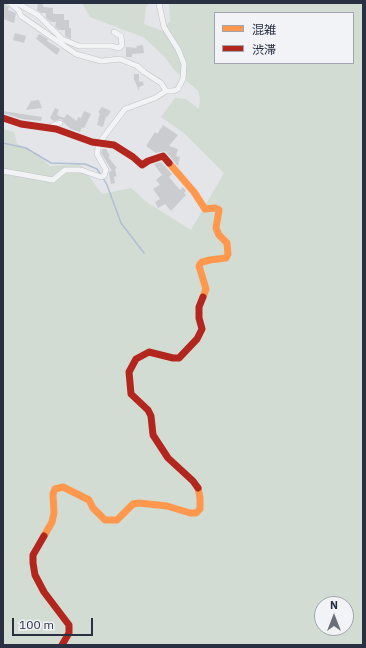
<!DOCTYPE html>
<html>
<head>
<meta charset="utf-8">
<style>
  body { margin:0 }
  #map { position:relative; width:366px; height:648px; overflow:hidden; background:#e3e5e8; font-family:"IBM Plex Sans","Noto Sans JP",sans-serif }
  canvas { display:block }
  .frame { position:absolute; inset:0; border:4px solid #293042; pointer-events:none }
  .legend { position:absolute; left:214px; top:12px; width:140px; height:52px; box-sizing:border-box; background:#f1f3f7; border:1px solid #a1a5af; margin:0; padding:5px 7px; list-style:none; font-size:12px; color:#293042 }
  .legend li { display:flex; align-items:center; gap:8px; height:20px }
  .legend b { width:20px; border:1px solid #a1a5af }
  .north { position:absolute; left:314px; top:596px; width:40px; height:40px; box-sizing:border-box; background:#f1f3f7; border:1px solid #a1a5af; border-radius:50%; rotate:0deg; font-size:11px; font-weight:700; line-height:16px; text-align:center; color:#293042 }
  .north::after { content:''; display:block; margin:auto; width:14px; height:18px; background:#6a6f7c; clip-path:polygon(50% 0,100% 100%,50% 72%,0 100%) }
  .scale { position:absolute; left:12px; top:618px; width:81px; height:18px; box-sizing:border-box; border:2px solid #293042; border-top:0; padding-left:5px; font-size:12px; line-height:14px; white-space:nowrap; color:#293042; -webkit-text-stroke:3px #f1f3f7; paint-order:stroke }
</style>
</head>
<body>
<div id="map">
<canvas width="366" height="648"></canvas>
<div class="frame"></div>
<ul class="legend">
<li><b style="height:5px;background:#ff974d"></b>混雑</li>
<li><b style="height:5px;background:#b3261e"></b>渋滞</li>
</ul>
<div class="north">N</div>
<div class="scale">100 m</div>
</div>
<script>
const ctx = document.querySelector('canvas').getContext('2d');
ctx.lineJoin = 'round';
function fillPath(path, color) {
  ctx.fillStyle = color;
  ctx.fill(path, 'evenodd');
}
function toPath(rows) {
  const path = new Path2D();
  for (const r of rows) {
    path.moveTo(r[0], r[1]);
    for (let i = 2; i < r.length; i += 2) path.lineTo(r[i], r[i + 1]);
  }
  return path;
}
function strokePath(path, color, width, dash) {
  ctx.strokeStyle = color;
  ctx.lineWidth = width;
  ctx.lineCap = dash ? 'butt' : 'round';
  ctx.setLineDash(dash || []);
  ctx.stroke(path);
}
fillPath(toPath([
  [82,3,149,3,146,7,144,24,162,31,170,21,169,3,363,3,363,645,3,645,3,129,14,132,17,144,31,150,50,166,80,164,102,194,131,188,148,203,191,230,224,173,184,133,161,117,175,98,186,99,199,109,200,98,198,91,174,70,164,56,143,37,90,17],
  [215,13,353,13,353,63,215,63],
  [322,604,346,604,346,628,322,628]
]), '#d2dcd3');
strokePath(toPath([
  [3,143,26,148,51,163,85,164,97,169,101,175],
  [103,178,107,185,121,223,144,253]
]), '#b1bed4', 1.5);
fillPath(toPath([
  [3,3,9,7,8,10,16,13,14,23,3,19],
  [38,3,43,3,43,7,53,8,53,14,64,14,64,20,69,20,69,28,71,28,71,39,65,36,65,30,59,30,55,27,56,22,51,22,46,18,46,13,41,13,37,10],
  [15,33,26,36,24,43,13,40],
  [39,34,48,39,47,41,60,49,57,55,36,39],
  [143,45,144,53,132,54,132,57,126,57,126,47,137,48,136,46],
  [134,74,139,74,139,82,142,81,144,85,139,87,139,91,134,79],
  [39,100,42,108,26,110,31,101],
  [102,107,111,111,107,117,106,116,103,127,97,125,100,113,98,112],
  [55,108,59,110,57,115,64,118,67,114,77,121,78,117,81,118,84,111,91,114,84,128,82,127,80,132,71,129,64,123,61,119,54,121,50,118],
  [3,111,42,117,41,121,22,119,3,113],
  [163,125,178,135,169,146,178,149,176,156,180,157,178,166,165,151,156,153,146,146,155,132,157,134],
  [102,149,106,149,110,156,108,157,117,168,115,169,117,178,116,176,114,177,115,183,111,184,109,174,110,171,112,171,101,153],
  [161,162,172,174,169,177,180,190,183,187,186,191,184,193,186,195,183,198,171,211,165,204,158,208,155,202,160,199,153,189,160,185,156,180,162,175,154,164]
]), '#caccd0');
const street = toPath([
  [10,3,19,11,21,16,76,54,101,61,120,59,137,66,144,72,161,83,166,91],
  [17,3,38,15,62,39,79,46,111,46,119,48,122,45,121,36,114,32],
  [48,127,60,123],
  [3,171,53,180,65,170,81,170,101,177,104,176,106,170,97,154,99,143,125,109,155,98,166,91,173,91,178,89,183,79,184,64,178,49,164,27,159,4,160,3]
]);
strokePath(street, '#c0c2c6', 6);
strokePath(street, '#f2f3f5', 5);
strokePath(toPath([
  [169,163,194,192,205,209,215,208,219,210,216,228,219,235,227,243,228,254,226,258,210,260,202,262,200,264,199,266,206,289,203,297],
  [44,536,52,522,54,513,53,494,55,489,63,487,89,500,93,508,105,520,117,520,133,504,139,503,167,506,190,513,196,513,200,509,200,498,198,488]
]), '#ff974d', 7);
strokePath(toPath([
  [3,118,21,124,56,129,92,142,114,145,133,157,142,165,148,161,163,156,169,163],
  [198,488,193,481,168,458,153,435,151,416,148,410,131,394,129,372,136,359,149,352,173,358,179,358,197,339,202,329,199,318,199,307,203,297],
  [44,536,33,555,33,563,35,575,44,592,69,625,69,633,62,645]
]), '#b3261e', 7);
</script>
</body>
</html>
